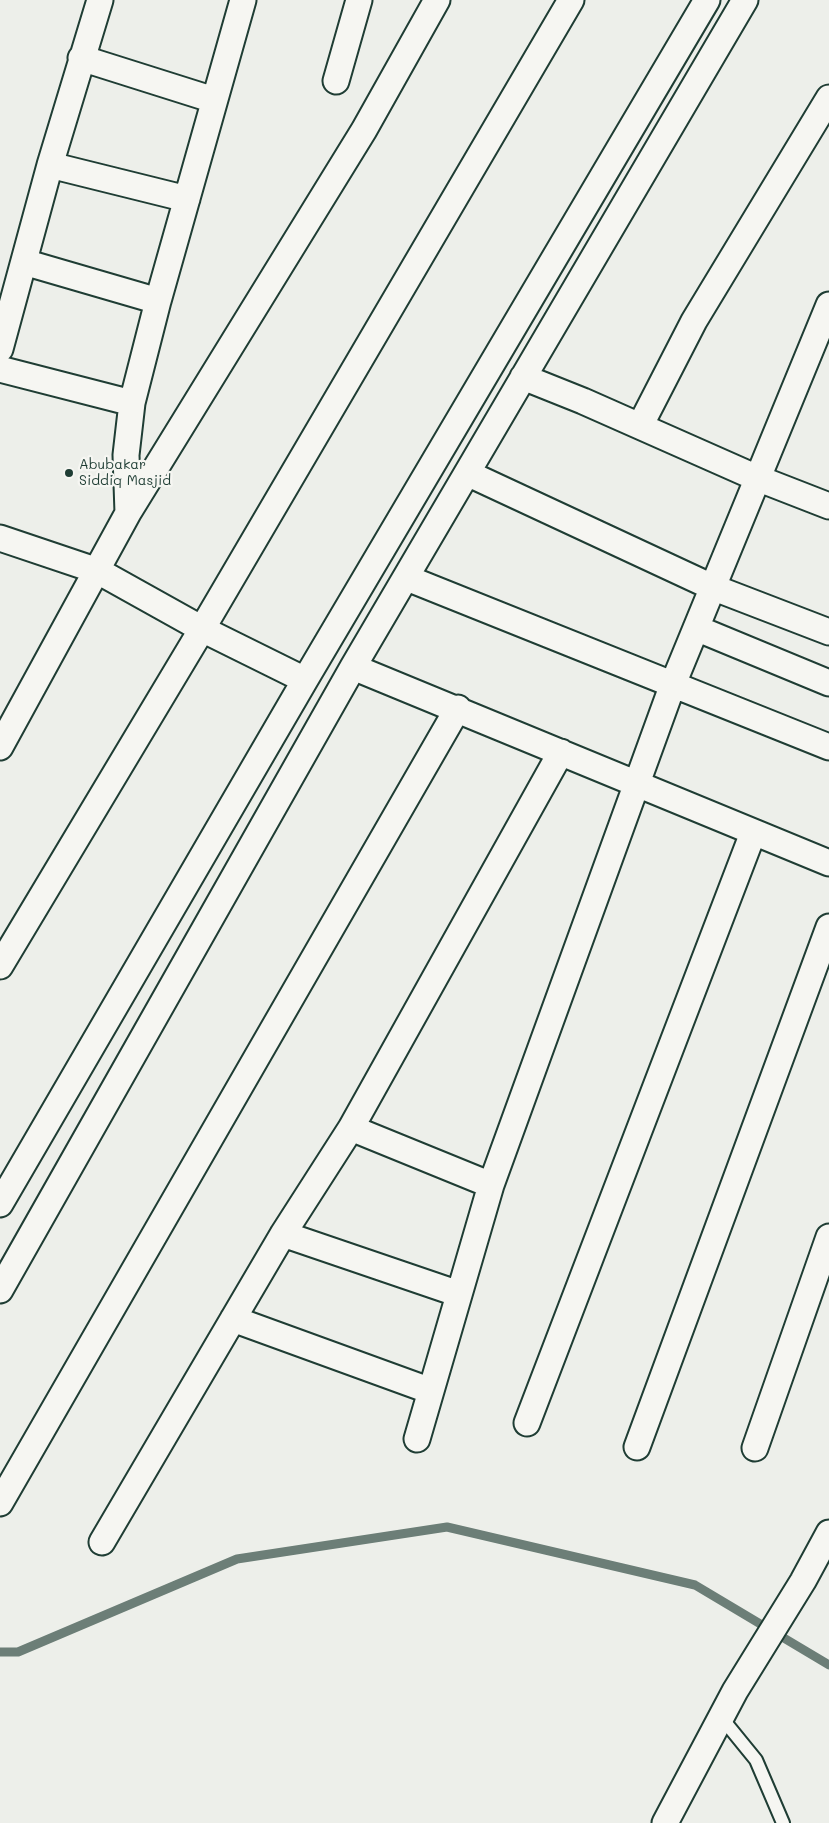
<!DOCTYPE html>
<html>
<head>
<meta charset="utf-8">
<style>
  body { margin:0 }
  canvas { display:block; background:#edefea }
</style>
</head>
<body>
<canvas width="829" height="1823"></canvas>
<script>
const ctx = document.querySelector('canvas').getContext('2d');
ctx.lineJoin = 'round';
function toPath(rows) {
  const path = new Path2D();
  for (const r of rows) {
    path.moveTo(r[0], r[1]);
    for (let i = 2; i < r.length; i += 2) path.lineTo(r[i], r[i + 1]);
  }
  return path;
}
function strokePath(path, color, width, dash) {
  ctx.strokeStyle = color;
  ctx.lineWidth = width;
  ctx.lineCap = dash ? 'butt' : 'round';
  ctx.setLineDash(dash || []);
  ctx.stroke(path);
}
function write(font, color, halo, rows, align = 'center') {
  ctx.font = font + ' Mali,sans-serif';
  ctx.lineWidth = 4.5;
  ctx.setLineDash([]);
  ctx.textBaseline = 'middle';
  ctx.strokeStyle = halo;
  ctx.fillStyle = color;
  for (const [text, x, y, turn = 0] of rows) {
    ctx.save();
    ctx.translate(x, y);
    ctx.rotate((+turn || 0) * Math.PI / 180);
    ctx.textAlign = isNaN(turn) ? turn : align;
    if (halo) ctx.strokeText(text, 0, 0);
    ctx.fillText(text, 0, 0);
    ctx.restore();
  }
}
strokePath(toPath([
  [0,1652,18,1652,237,1559,447,1527,695,1585,829,1665]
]), '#6c7e77', 9);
const lane = toPath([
  [721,1717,756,1760,783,1823]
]);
const street = toPath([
  [81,58,214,100],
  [336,81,359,0],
  [50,165,187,199],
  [24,262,158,301],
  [0,349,50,165,100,0],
  [0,369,132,403],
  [523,377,583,401,757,478,829,506],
  [640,426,694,321,829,98],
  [467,473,712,587,829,632],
  [128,513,126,455,132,403,158,301,243,0],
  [0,538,98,571,202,629,305,680],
  [407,578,829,747],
  [696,628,829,683],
  [353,667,829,863],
  [0,747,128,513,364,130,437,0],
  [0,966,202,629,571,0],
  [351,1128,491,1185],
  [0,1204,305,680,707,0],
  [283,1234,459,1294],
  [0,1290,353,667,745,0],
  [233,1319,431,1391],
  [527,1423,753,833],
  [417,1439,491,1185,673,684,829,305],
  [637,1447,829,927],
  [755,1448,829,1237],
  [0,1503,458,708],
  [102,1542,283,1234,351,1128,561,752],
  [665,1823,735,1691,803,1581,829,1533]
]);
strokePath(lane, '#1f3d34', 16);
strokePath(street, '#1f3d34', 29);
strokePath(lane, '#f6f6f2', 12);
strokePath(street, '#f6f6f2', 25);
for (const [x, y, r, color] of [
  [69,473,5,"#1f3d34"]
]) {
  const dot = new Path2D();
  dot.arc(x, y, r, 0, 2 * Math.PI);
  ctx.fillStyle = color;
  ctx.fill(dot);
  strokePath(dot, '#f6f6f2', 2);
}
write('14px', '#1f3d34', '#f6f6f2', [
  ["Abubakar",79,465],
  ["Siddiq Masjid",79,481]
], 'left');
</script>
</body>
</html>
